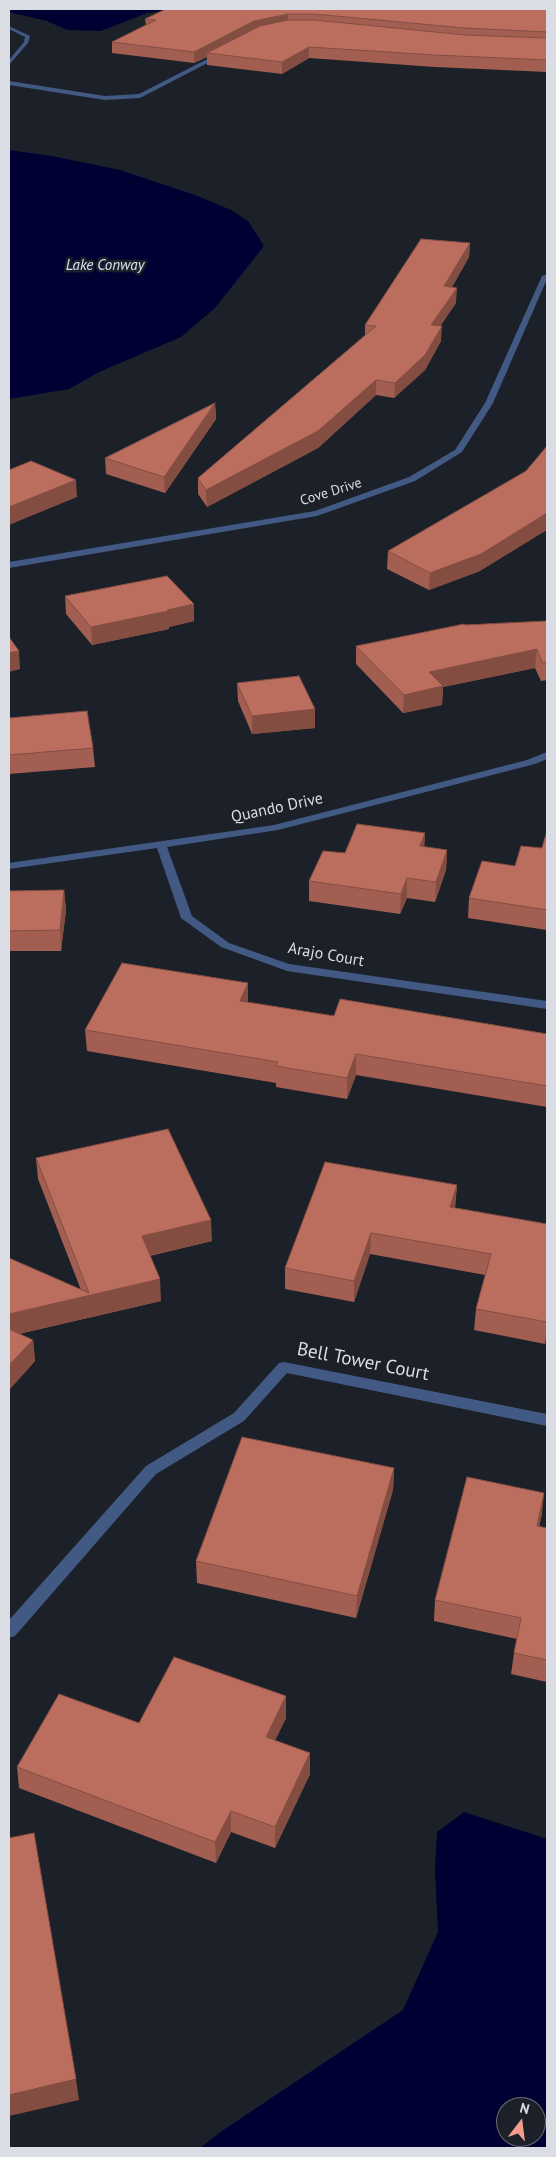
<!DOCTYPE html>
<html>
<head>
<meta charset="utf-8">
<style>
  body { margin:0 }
  #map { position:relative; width:556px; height:2157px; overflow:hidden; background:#1b2029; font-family:"PT Sans",sans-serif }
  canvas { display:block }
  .frame { position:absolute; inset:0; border:10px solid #dadee4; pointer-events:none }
  .north { position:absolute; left:496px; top:2097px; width:50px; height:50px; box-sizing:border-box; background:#1b2029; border:1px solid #676c74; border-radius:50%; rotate:15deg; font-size:14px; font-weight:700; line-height:20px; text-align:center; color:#dadee4 }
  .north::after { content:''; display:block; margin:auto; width:18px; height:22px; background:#f49d8c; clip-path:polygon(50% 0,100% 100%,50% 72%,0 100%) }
</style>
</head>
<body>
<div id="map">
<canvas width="556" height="2157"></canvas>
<div class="frame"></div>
<div class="north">N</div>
</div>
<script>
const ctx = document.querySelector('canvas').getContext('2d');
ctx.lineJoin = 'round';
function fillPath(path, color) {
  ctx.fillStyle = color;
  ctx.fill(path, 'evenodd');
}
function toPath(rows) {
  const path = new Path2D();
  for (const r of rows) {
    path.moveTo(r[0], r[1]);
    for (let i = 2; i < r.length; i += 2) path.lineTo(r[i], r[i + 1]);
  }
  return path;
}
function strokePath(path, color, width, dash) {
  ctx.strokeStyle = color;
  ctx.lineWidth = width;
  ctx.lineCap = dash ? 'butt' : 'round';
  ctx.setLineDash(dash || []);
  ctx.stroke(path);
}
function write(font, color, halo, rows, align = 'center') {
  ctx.font = font + ' "PT Sans",sans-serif';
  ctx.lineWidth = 5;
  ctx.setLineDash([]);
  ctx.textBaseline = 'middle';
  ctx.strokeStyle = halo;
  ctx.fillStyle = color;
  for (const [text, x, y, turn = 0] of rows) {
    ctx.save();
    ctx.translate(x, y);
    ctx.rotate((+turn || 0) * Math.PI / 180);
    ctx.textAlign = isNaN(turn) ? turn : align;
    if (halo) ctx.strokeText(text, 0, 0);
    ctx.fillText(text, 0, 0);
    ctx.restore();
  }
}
fillPath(toPath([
  [9,9,176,9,147,13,101,31,67,30,47,21,9,12],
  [9,150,52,156,120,170,195,195,231,210,248,221,264,246,215,308,181,337,99,372,69,389,9,399],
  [464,1812,547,1839,547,2148,200,2148,222,2131,403,2010,438,1932,435,1871,437,1832],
  [506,2107,536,2107,536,2137,506,2137]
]), '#003');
fillPath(toPath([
  [9,26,30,36,28,43,9,65,9,60,24,42,25,37,9,29,9,26],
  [221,52,223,55,140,98,105,100,9,85,9,81,105,96,139,94,221,52],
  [547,274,547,279,493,403,462,452,415,481,317,516,9,568,9,562,315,511,409,477,455,450,485,403,542,276,547,274],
  [547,752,547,759,535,764,278,830,167,847,192,916,229,943,289,964,547,1001,547,1009,287,971,221,947,181,918,157,848,9,869,9,863,274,825,527,760,547,752],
  [284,1362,547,1414,547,1426,287,1373,244,1421,156,1474,15,1636,9,1638,9,1620,146,1466,234,1413,279,1363,284,1362]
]), '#425a83');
fillPath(toPath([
  [166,9,547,9,547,72,435,67,309,58,282,74,207,65,207,57,194,63,112,53,112,42,146,25,145,19],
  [470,243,469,257,452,287,456,303,440,326,441,341,425,370,394,398,376,395,318,448,207,507,198,494,198,478,365,336,365,325],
  [215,403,216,419,165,493,106,474,105,458],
  [388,551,480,571,429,590,387,569],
  [65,596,194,604,194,621,169,627,169,629,92,645,66,614],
  [547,621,547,680,541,681,535,668,443,687,442,705,403,713,356,664,356,646,465,625],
  [237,683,315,709,315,728,252,734,238,701],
  [9,718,93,748,95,767,9,774],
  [547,831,547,930,468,918,469,898,515,866,542,848],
  [425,833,424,847,447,850,446,870,435,902,407,898,400,914,309,901,309,881,345,853],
  [64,890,66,910,61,951,9,951,9,891],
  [248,1002,334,1016,547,1034,547,1107,356,1075,347,1099,276,1087,276,1083,87,1051,85,1030],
  [36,1158,212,1241,150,1256,161,1301,19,1334,33,1340,35,1361,9,1390,9,1258,81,1290,38,1179],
  [457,1185,455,1208,547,1224,547,1332,545,1344,474,1330,476,1309,485,1275,370,1254,354,1302,285,1289,285,1268],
  [394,1468,393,1490,356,1618,197,1583,196,1561],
  [542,1514,539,1527,547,1528,547,1682,511,1674,514,1653,517,1639,434,1621,435,1600],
  [286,1718,275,1740,310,1774,275,1848,231,1832,216,1863,19,1788,17,1767,139,1723]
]), '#a25f51');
fillPath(toPath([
  [288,14,288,25,207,53,207,57,194,63,194,52,254,21],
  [309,47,309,58,282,74,282,62],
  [470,243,469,257,444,301,444,286],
  [457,288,456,303,431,340,431,325],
  [442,326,441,341,425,370,394,398,395,383],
  [376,380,376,395,318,448,207,507,206,490],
  [215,403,216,419,165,493,164,477],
  [76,480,77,497,9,525,9,507],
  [547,513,547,530,480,571,429,590,430,573],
  [194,604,194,621,169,627,169,629,92,645,91,627],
  [537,649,535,668,443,687,442,705,403,713,404,695,429,672],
  [19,651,20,669,9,672,9,653],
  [315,709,315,728,252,734,252,716],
  [425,833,424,853,420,846],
  [447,850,446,870,435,902,436,882],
  [407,878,407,898,400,914,401,894],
  [64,890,66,910,61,951,60,930],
  [248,983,248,1004,240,1001],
  [356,1054,356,1075,347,1099,347,1078],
  [457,1185,455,1207,449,1228,450,1207],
  [211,1220,212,1241,143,1257,142,1236],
  [371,1233,370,1254,354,1302,354,1281],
  [160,1279,161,1301,9,1336,9,1314],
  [547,1321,547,1332,545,1344],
  [33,1340,35,1361,9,1390,9,1365],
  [394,1468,393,1490,356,1618,357,1596],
  [544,1493,542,1514,534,1548,537,1526],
  [286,1696,286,1718,266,1759,266,1737],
  [310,1753,310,1774,275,1848,275,1827],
  [231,1811,231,1832,216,1863,215,1842],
  [76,2079,79,2100,9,2116,9,2095]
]), '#844d42');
const building = toPath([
  [166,9,547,9,547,32,465,28,314,14,288,14,254,21,194,52,112,42,156,20,145,19,166,9],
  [288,20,314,20,465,35,547,38,547,60,435,55,309,47,282,62,207,53,260,26,288,20],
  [421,239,470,243,444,286,457,288,431,325,442,326,425,355,395,383,376,380,318,431,206,490,198,478,376,326,365,325,421,239],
  [215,403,164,477,105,458,215,403],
  [547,446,547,513,481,554,430,573,388,551,526,471,547,446],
  [31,461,76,480,9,507,9,470,31,461],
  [167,576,194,604,167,610,168,611,91,627,65,596,167,576],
  [547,621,547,662,542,662,537,649,429,672,443,686,404,695,356,646,464,624,465,625,547,621],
  [9,637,19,651,9,653,9,637],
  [299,676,315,709,252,716,237,683,299,676],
  [87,711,93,748,9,755,9,718,87,711],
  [357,824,425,833,420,846,447,850,436,882,407,878,401,894,309,881,323,851,345,853,357,824],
  [547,831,547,910,469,898,482,861,515,866,521,846,542,848,547,831],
  [64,890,60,930,9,931,9,891,64,890],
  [122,963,248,983,240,1001,334,1016,340,999,547,1034,547,1086,356,1054,347,1078,276,1066,278,1062,85,1030,122,963],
  [168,1129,211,1220,142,1236,160,1279,9,1314,9,1258,89,1293,36,1158,168,1129],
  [325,1162,457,1185,450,1207,547,1224,547,1322,476,1309,491,1254,371,1233,354,1281,285,1268,325,1162],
  [9,1329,33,1340,9,1365,9,1329],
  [242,1437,394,1468,357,1596,196,1561,242,1437],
  [467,1477,544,1493,537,1526,547,1528,547,1660,514,1653,521,1618,435,1600,467,1477],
  [174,1657,286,1696,266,1737,310,1753,275,1827,231,1811,215,1842,17,1767,59,1694,139,1723,174,1657],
  [34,1833,76,2079,9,2095,9,1838,34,1833]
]);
fillPath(building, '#bc6e5e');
strokePath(building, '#844d42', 1);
write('14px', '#dadee4', '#1b2029', [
  ["Cove Drive",331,492,-17]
]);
write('italic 15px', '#dae4f6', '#1b2029', [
  ["Lake Conway",105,266]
]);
write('16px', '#dadee4', '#1b2029', [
  ["Quando Drive",277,808,-12],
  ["Arajo Court",326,955,10]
]);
write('19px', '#dadee4', '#1b2029', [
  ["Bell Tower Court",363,1362,11]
]);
</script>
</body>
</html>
